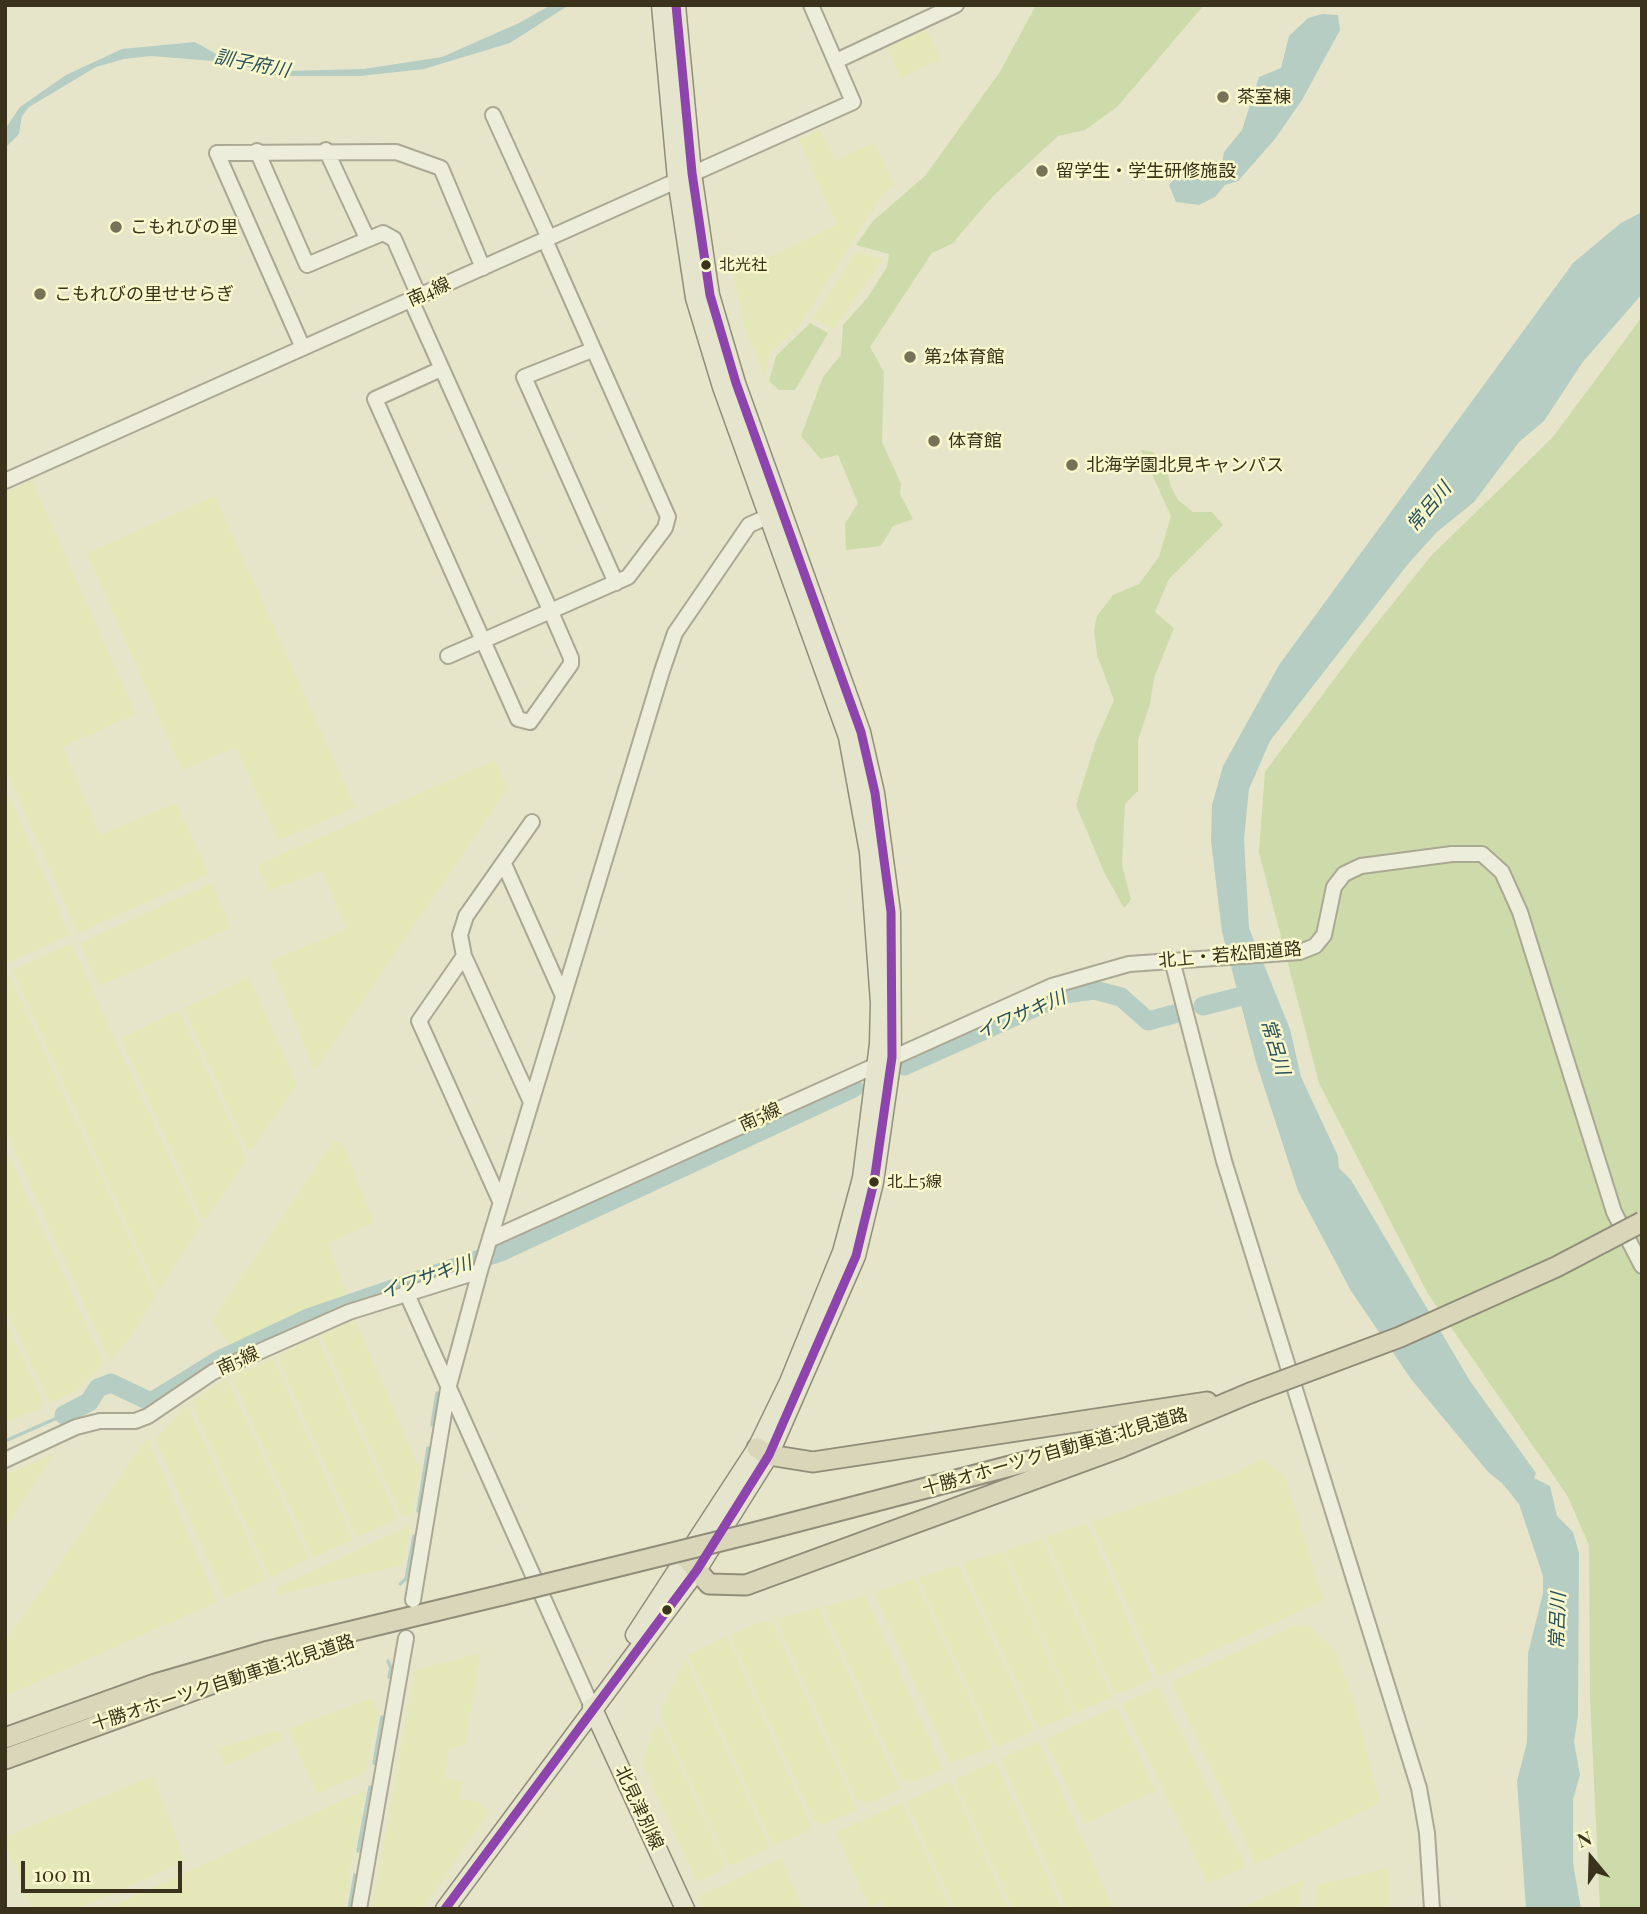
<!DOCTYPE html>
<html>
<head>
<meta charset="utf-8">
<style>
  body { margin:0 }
  #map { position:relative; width:1647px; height:1914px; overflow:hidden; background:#e6e5c9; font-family:"Playfair Display",serif }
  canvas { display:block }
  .frame { position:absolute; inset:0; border:7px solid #3a321a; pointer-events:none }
  .north { position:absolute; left:1556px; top:1823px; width:70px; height:70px; -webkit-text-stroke:5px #f9f8cd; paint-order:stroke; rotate:341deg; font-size:19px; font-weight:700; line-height:28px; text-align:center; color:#3a321a }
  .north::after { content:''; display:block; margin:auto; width:24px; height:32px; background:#3a321a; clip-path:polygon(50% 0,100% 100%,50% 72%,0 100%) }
  .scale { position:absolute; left:21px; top:1861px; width:161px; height:32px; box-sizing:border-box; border:4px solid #3a321a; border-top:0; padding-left:9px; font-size:21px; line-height:24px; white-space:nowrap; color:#3a321a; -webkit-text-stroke:5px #f9f8cd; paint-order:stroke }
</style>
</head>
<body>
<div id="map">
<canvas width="1647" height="1914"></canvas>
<div class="frame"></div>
<div class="north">N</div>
<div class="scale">100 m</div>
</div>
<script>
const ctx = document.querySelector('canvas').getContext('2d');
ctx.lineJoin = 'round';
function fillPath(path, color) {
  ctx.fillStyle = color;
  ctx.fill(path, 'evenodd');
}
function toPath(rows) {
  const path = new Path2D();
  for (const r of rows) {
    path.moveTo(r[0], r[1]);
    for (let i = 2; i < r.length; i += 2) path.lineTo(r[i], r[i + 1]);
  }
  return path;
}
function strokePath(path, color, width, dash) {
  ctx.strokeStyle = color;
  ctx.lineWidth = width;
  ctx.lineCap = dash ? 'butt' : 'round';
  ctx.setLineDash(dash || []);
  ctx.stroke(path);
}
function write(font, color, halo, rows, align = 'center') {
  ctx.font = font + ' "Playfair Display","Noto Sans JP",serif';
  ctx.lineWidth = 5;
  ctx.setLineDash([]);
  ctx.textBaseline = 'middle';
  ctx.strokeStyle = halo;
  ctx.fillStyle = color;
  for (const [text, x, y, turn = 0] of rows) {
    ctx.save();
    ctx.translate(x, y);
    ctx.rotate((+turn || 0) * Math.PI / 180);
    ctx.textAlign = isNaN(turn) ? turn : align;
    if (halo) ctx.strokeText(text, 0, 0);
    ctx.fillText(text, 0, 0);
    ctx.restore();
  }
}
fillPath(toPath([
  [927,30,941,59,901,78,887,48],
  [820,130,835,160,874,143,895,185,882,195,800,325,770,353,765,377,744,326,733,274,837,225,799,140],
  [856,251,883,260,833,329,813,319],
  [32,480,136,714,63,747,100,835,176,803,209,874,78,933,5,768,5,492],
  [215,496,355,807,278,841,236,747,182,770,87,553],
  [495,760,507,789,315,1071,270,961,347,929,322,871,269,891,257,865],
  [5,787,70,935,5,964],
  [212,883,231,928,99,986,80,943],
  [71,944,201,1226,158,1292,12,970],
  [8,972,156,1296,128,1340,110,1361,5,1129,5,973],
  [249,977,297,1084,252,1150,247,1149,184,1008],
  [179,1010,247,1159,207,1218,202,1218,121,1039],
  [334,1140,343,1144,374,1223,327,1243,348,1296,299,1313,229,1345,212,1321],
  [5,1148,104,1364,76,1391,53,1402,48,1399,5,1307],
  [5,1319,43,1402,39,1409,5,1423],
  [355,1320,420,1470,412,1513,402,1518,321,1335],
  [317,1337,398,1519,357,1537,277,1356],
  [273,1358,353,1540,313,1558,232,1377],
  [227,1379,309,1559,270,1578,191,1401],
  [187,1405,266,1580,225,1598,155,1439],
  [147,1438,217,1602,5,1696,5,1642],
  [55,1453,5,1529,5,1475],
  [1262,1458,1285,1477,1324,1600,1158,1676,1092,1522,1239,1472],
  [1087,1523,1153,1679,1115,1695,1046,1537],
  [411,1525,402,1565,277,1595,276,1588],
  [1042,1538,1112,1697,1076,1713,1005,1551],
  [1002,1552,1074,1714,1038,1729,964,1567,968,1561],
  [955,1566,960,1568,1034,1731,996,1747,918,1578],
  [915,1579,992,1748,950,1763,874,1592],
  [865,1595,943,1770,912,1782,908,1779,901,1781,824,1607],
  [819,1608,900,1789,866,1804,864,1800,857,1801,776,1619],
  [772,1621,857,1810,822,1825,814,1821,730,1635,755,1624],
  [1308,1625,1336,1651,1354,1701,1380,1802,1256,1865,1171,1682,1293,1626],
  [727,1636,811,1826,807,1832,773,1846,688,1655],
  [481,1653,465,1744,449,1749,445,1778,463,1782,459,1799,477,1801,489,1812,422,1909,372,1909,415,1670],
  [685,1658,770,1848,732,1865,727,1862,663,1721,662,1709],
  [1159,1687,1246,1867,1208,1883,1122,1704],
  [372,1698,378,1713,366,1772,317,1794,288,1729],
  [1116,1707,1155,1791,1084,1824,1045,1739],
  [661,1725,725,1864,720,1872,697,1882,642,1763,654,1729],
  [272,1731,281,1732,284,1739,226,1766,218,1749],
  [1038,1741,1114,1909,1067,1909,1001,1759],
  [995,1761,1062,1909,1013,1909,954,1780],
  [153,1776,185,1861,78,1909,33,1909,5,1844,5,1837],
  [951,1781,1008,1909,955,1909,906,1801],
  [365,1790,343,1909,106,1909],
  [902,1802,951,1909,886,1909,882,1901,869,1907,836,1833],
  [781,1858,803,1909,702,1909,697,1897],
  [1388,1868,1390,1909,1314,1909,1318,1885],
  [1304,1879,1299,1909,1238,1909]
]), '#e4e7b7');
fillPath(toPath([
  [1036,5,1204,5,1117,107,1085,130,1058,136,993,196,953,243,932,253,870,347,884,372,882,442,901,484,900,494,913,519,893,526,881,546,846,550,845,524,858,503,838,455,821,459,801,436,823,377,841,355,843,325,868,297,887,267,889,254,856,245,873,221,925,176,1000,72],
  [1642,317,1642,1909,1600,1909,1590,1697,1589,1545,1567,1495,1428,1294,1319,1083,1259,852,1265,772,1361,643,1431,556,1553,437],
  [810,323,828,333,795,390,779,390,769,381,776,356],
  [1141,450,1153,452,1165,464,1171,487,1178,500,1193,512,1212,512,1223,525,1169,579,1155,612,1174,628,1154,678,1150,704,1138,740,1138,791,1125,804,1122,865,1131,900,1124,908,1104,872,1076,805,1096,741,1114,700,1097,655,1094,630,1097,616,1113,595,1139,584,1159,557,1171,516]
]), '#cddaaa');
fillPath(toPath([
  [551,5,569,5,510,43,424,69,360,76,284,76,269,75,238,63,151,56,124,59,96,67,29,107,22,116,19,134,5,148,5,129,20,107,66,75,122,49,195,42,218,55,237,54,255,63,287,71,364,69,442,57,519,23],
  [1322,14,1338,15,1340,30,1302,100,1275,139,1238,181,1225,185,1215,197,1199,205,1176,202,1169,185,1175,177,1210,163,1222,163,1224,152,1242,130,1259,77,1281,68,1289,36,1308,18],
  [1642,212,1642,294,1582,363,1544,421,1519,442,1474,502,1437,532,1408,564,1270,741,1249,789,1244,839,1249,928,1290,1029,1301,1077,1338,1156,1339,1168,1351,1180,1470,1381,1536,1473,1534,1478,1550,1486,1557,1516,1573,1532,1579,1553,1578,1715,1574,1742,1580,1775,1573,1799,1573,1863,1581,1909,1526,1909,1517,1781,1527,1742,1528,1653,1543,1593,1543,1576,1519,1504,1502,1483,1489,1473,1411,1379,1351,1291,1298,1191,1256,1062,1222,932,1211,841,1212,805,1223,766,1279,665,1573,263,1621,223]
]), '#b6cdc4');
strokePath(toPath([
  [432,1425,437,1393],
  [5,1441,64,1415],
  [418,1511,428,1448],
  [400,1584,406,1579,414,1536],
  [388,1661,391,1668,389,1677],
  [374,1763,382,1717],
  [358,1851,370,1787],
  [349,1909,355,1875]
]), '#b6cdc4', 3.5);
strokePath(toPath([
  [1203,1006,1258,992],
  [904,1066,1065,994,1094,990,1121,997,1148,1021,1174,1014],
  [64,1415,89,1402,98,1388,111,1383,151,1402,219,1360,308,1318,503,1251,854,1088]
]), '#b6cdc4', 19);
const minor = toPath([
  [836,61,956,5],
  [493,115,549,238],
  [326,150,367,238],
  [257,151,307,265,383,233,394,239,419,296],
  [411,300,551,612,571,658,571,664,530,722,518,719,375,399,441,369],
  [303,348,217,153,396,152,441,168,483,268],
  [592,350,524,377,616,583],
  [5,481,853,102,811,5],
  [448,656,628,577,665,528,668,517,545,240],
  [504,864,563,996],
  [464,956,460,935,466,916,532,822],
  [1172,960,1224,1161,1419,1788,1427,1833,1432,1909],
  [500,1201,419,1021,464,956,531,1102],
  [491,1239,1052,986,1129,964,1300,952,1315,946,1324,935,1334,887,1344,874,1361,866,1452,854,1482,854,1502,872,1520,912,1614,1212,1642,1266],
  [406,1292,592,1707],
  [5,1460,76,1427,100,1421,135,1421,148,1416,213,1372,349,1312,480,1271],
  [413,1600,448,1389,480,1271,662,671,675,633,749,525,778,512],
  [359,1909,406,1638]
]);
const major = toPath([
  [635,1635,757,1448,789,1382,842,1252,862,1178,879,1044,880,1003,869,852,848,737,722,387,695,298,677,179,661,5],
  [592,1707,685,1909],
  [445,1909,697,1570,769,1455,856,1256,874,1182,892,1057,891,912,875,793,861,732,736,383,710,295,692,173,676,5]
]);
const highway = toPath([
  [757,1448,769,1455,813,1462,1207,1402],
  [757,1532,1110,1440],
  [686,1558,709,1584,746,1585,1122,1447,1250,1393],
  [5,1738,155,1684,265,1652,502,1595],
  [5,1759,258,1667]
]);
strokePath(minor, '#aba893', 18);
strokePath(major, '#908d7a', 21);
strokePath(highway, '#908d7a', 23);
strokePath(minor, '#ededdc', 14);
strokePath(major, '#e5e4cc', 18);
strokePath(highway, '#d9d6ba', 19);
const highwayBridge = toPath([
  [1250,1393,1400,1337,1556,1267,1642,1222],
  [502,1595,757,1532]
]);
strokePath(highwayBridge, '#908d7a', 23, []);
strokePath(highwayBridge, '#d9d6ba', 19);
strokePath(toPath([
  [445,1909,697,1570,769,1455,856,1256,874,1182,892,1057,891,912,875,793,861,732,736,383,710,295,692,173,676,5]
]), '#8e44ad', 9);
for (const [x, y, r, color] of [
  [1223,97,7,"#767157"],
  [1042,171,7,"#767157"],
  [116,227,7,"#767157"],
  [706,265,6,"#3a321a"],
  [40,294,7,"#767157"],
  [910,357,7,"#767157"],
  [934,441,7,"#767157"],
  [1072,465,7,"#767157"],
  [874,1182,6,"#3a321a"],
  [667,1610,6,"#3a321a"]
]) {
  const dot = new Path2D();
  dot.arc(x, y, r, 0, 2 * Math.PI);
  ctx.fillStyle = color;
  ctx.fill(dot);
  strokePath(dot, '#f9f8cd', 2.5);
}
write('16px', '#3a321a', '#f9f8cd', [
  ["北光社",719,265],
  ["北上5線",887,1182]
], 'left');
write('18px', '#3a321a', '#f9f8cd', [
  ["茶室棟",1237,97],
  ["留学生・学生研修施設",1056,171],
  ["こもれびの里",130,227],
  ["こもれびの里せせらぎ",54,294],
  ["第2体育館",924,357],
  ["体育館",948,441],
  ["北海学園北見キャンパス",1086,465]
], 'left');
write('18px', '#3a321a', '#f9f8cd', [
  ["南4線",429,292,-24],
  ["北上・若松間道路",1230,955,-5],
  ["南5線",760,1117,-24],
  ["南5線",238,1361,-24],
  ["十勝オホーツク自動車道;北見道路",1055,1452,-16],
  ["十勝オホーツク自動車道;北見道路",223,1683,-18],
  ["北見津別線",639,1808,65]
]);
write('italic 19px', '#28515b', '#f9f8cd', [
  ["訓子府川",252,64,11],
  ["常呂川",1429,507,-50],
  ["イワサキ川",1021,1015,-23],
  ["常呂川",1275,1047,73],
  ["イワサキ川",426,1278,-19],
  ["常呂川",1558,1621,-88]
]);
</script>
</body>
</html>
